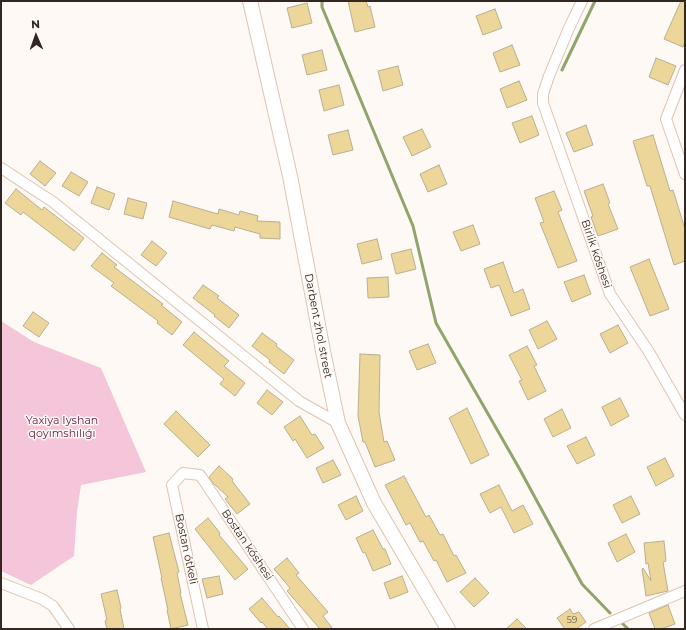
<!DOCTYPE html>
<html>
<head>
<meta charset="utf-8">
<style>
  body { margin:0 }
  #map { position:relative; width:686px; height:630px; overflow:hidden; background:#fff9f5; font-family:Montserrat,sans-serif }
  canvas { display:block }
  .frame { position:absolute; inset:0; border:2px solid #332821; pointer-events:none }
  .north { position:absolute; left:16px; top:16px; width:40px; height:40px; -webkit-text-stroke:3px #fff9f5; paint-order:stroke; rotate:358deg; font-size:11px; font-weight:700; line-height:16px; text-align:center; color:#332821 }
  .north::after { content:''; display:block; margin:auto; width:14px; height:18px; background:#332821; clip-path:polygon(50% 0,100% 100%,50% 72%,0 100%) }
</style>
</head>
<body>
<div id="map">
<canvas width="686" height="630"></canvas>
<div class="frame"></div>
<div class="north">N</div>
</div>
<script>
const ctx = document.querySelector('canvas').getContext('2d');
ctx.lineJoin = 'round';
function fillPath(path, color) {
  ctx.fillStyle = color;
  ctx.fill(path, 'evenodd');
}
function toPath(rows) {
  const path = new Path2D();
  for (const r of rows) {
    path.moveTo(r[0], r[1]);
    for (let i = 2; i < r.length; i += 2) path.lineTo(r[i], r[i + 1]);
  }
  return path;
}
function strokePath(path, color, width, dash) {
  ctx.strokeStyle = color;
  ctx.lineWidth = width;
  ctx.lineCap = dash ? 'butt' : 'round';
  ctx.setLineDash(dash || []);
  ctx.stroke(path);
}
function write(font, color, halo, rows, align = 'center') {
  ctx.font = font + ' Montserrat,sans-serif';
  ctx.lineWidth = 3;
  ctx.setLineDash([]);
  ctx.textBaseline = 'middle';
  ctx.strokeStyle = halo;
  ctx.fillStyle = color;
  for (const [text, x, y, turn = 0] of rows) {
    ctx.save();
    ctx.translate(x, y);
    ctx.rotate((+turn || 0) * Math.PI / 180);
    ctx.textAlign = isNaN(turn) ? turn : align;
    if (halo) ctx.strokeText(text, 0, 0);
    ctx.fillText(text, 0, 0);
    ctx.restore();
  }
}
fillPath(toPath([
  [1,321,34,342,101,368,146,472,81,485,77,512,74,556,31,585,1,571]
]), '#f5c5da');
strokePath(toPath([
  [322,1,322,7,413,226,436,323,519,468,582,584,610,613],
  [562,70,595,1],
  [622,623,628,629]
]), '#90a46b', 3);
const building = toPath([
  [348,1,366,1,368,7,370,6,375,27,355,32,348,1],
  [681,1,685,1,685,42,683,47,664,39,681,1],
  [307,3,312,23,292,28,287,8,307,3],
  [495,9,502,28,483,35,476,16,495,9],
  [512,45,520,65,500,72,493,53,512,45],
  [322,50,327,70,307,75,302,55,322,50],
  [656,58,676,66,668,85,649,77,656,58],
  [398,66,403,85,383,91,378,71,398,66],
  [519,81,527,100,507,108,500,89,519,81],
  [339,85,344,105,324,111,319,90,339,85],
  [532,116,539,135,520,143,512,123,532,116],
  [586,125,593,145,574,152,566,133,586,125],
  [422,129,431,147,412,156,403,137,422,129],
  [348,130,353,150,333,155,328,135,348,130],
  [653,135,670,191,673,190,685,229,685,261,674,265,650,186,647,186,633,141,653,135],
  [40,161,56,173,45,186,30,174,40,161],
  [439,165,447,184,428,192,420,174,439,165],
  [71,172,88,182,79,196,62,186,71,172],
  [603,184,610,203,608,204,618,229,598,236,591,217,593,216,584,191,603,184],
  [97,187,115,194,109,210,91,203,97,187],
  [16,189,42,210,44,207,84,238,74,251,23,212,21,215,5,203,16,189],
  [554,191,562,210,558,212,577,261,558,268,540,223,544,222,535,198,554,191],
  [128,198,147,203,143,219,124,214,128,198],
  [173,201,218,214,219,209,239,215,240,211,258,216,257,221,280,222,280,239,260,238,260,234,235,227,234,231,212,225,210,229,169,217,173,201],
  [473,225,480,244,461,251,453,232,473,225],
  [377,239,382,259,362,264,357,244,377,239],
  [152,241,167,253,156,266,141,255,152,241],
  [411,249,416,269,396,274,391,254,411,249],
  [102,253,117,265,114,267,163,304,161,305,182,322,172,335,157,323,158,321,111,286,114,283,91,266,102,253],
  [649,259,669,309,650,316,630,267,649,259],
  [503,262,514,293,523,289,530,309,511,316,499,285,491,288,484,269,503,262],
  [584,275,591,294,572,302,564,282,584,275],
  [388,277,389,297,368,298,367,278,388,277],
  [203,285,219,296,217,298,239,315,229,328,214,316,215,315,193,298,203,285],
  [33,312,49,323,39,337,23,326,33,312],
  [547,321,557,339,538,349,529,330,547,321],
  [618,325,628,343,610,353,600,334,618,325],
  [194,332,229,361,224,366,245,383,235,396,220,384,224,379,183,345,194,332],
  [262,333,277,344,276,346,294,360,284,374,269,362,270,360,252,346,262,333],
  [428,344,436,363,417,370,409,351,428,344],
  [527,346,537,365,534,366,546,391,528,400,519,381,522,380,509,355,527,346],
  [360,354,380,355,379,412,384,442,387,441,395,460,375,467,365,442,363,442,358,416,360,354],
  [267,390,283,402,272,415,257,403,267,390],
  [620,398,629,416,611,426,602,407,620,398],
  [467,408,489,455,471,464,449,418,467,408],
  [562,409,571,428,553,437,544,419,562,409],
  [176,411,210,445,198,457,164,424,176,411],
  [300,416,312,435,315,434,324,448,307,458,295,439,293,441,284,427,300,416],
  [586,437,595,455,577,464,567,446,586,437],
  [665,458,674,476,656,486,647,467,665,458],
  [333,460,341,475,323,483,316,468,333,460],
  [219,466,233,479,232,481,250,504,237,514,225,499,228,497,213,483,209,477,219,466],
  [404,476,426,517,429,515,440,535,443,534,454,556,456,555,466,573,447,582,436,560,434,561,423,541,420,542,410,523,406,525,385,485,404,476],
  [499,485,512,511,523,505,533,524,514,533,501,507,490,513,480,494,499,485],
  [356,496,363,511,346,520,338,505,356,496],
  [631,496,640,514,622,523,613,505,631,496],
  [208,518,220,533,219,535,248,569,235,580,195,529,208,518],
  [373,530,383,549,385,549,391,564,373,571,365,552,363,553,356,538,373,530],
  [169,533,179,572,177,573,181,593,180,593,188,625,171,629,167,610,168,610,161,578,162,578,153,537,169,533],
  [626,534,635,552,617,562,608,543,626,534],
  [664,541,666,561,663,562,668,591,646,596,642,569,643,568,651,581,648,563,646,564,644,543,664,541],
  [287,558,299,573,296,575,328,612,323,616,333,629,320,629,287,591,290,588,274,569,287,558],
  [219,576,223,594,207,598,202,579,219,576],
  [402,576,408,592,390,599,384,583,402,576],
  [475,578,489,593,474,607,460,592,475,578],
  [117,590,121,608,120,609,124,629,107,629,105,621,107,620,101,594,117,590],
  [262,598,278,617,279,616,290,629,268,629,262,622,261,623,249,609,262,598],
  [668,605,675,624,661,629,655,629,649,613,668,605],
  [570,609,573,614,579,612,586,622,576,629,565,629,557,618,570,609],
  [517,619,527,629,506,629,517,619]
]);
fillPath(building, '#ecd69a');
strokePath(building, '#b9ae91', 1);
const street = toPath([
  [582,1,569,28,549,76,543,94,543,103,610,294,649,352,685,415],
  [685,70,666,119,685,174],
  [1,168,53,202,299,401,338,423],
  [1,583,42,599,53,606,69,629],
  [203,629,172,485,183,473,200,475,303,629],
  [594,629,685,591]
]);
const secondary = toPath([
  [250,1,290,176,323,351,338,423,374,503,448,629]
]);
strokePath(street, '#e0c3b0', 12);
strokePath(secondary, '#e0c3b0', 16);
strokePath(street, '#fff', 10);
strokePath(secondary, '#fff', 14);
write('9px', '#61543f', null, [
  ["59",572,620]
]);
write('11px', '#332821', '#fff9f5', [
  ["Birlik kóshesi",596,254,71],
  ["Darbent zhol street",318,326,79],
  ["Bostan kóshesi",247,545,56],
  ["Bostan ótkeli",186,549,78]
]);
write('11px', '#611a42', '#fff9f5', [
  ["Yaxiya Iyshan",62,421],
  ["qoyımshılıǵı",62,434]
]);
</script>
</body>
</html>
